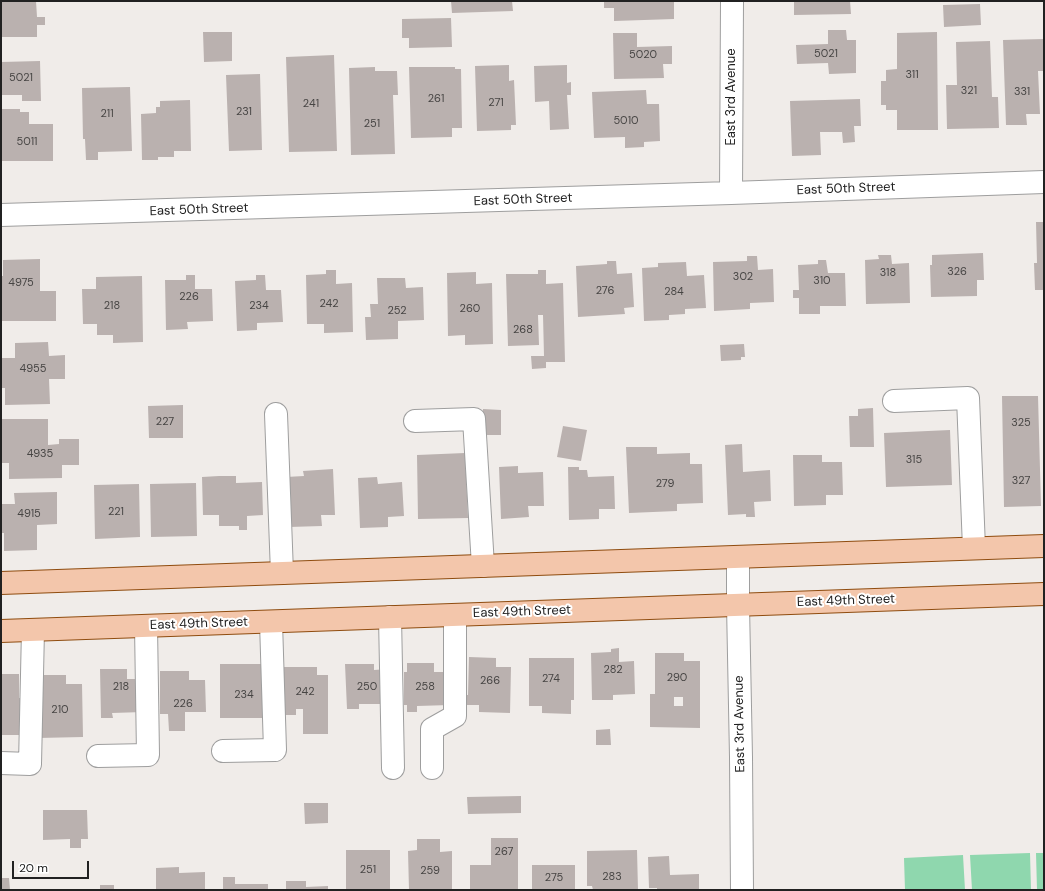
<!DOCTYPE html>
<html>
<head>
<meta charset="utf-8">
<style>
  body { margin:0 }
  #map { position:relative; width:1045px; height:891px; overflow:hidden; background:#f0ece9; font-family:"DM Sans",sans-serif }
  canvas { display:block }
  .frame { position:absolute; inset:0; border:2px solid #212121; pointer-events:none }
  .scale { position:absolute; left:12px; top:861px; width:77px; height:18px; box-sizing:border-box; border:2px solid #212121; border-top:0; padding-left:5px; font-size:12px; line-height:14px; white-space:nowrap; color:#212121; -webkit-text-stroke:3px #fff; paint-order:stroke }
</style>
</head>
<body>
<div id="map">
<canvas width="1045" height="891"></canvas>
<div class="frame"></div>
<div class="scale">20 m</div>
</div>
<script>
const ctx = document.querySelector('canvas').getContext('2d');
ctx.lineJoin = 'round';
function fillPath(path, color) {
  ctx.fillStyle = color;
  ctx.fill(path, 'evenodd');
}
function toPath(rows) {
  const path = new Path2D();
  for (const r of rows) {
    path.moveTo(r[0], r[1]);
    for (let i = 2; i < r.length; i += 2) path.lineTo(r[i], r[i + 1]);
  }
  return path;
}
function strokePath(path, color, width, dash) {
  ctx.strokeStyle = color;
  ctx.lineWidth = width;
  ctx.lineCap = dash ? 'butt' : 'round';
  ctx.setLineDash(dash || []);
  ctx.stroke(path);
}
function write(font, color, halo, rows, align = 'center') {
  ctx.font = font + ' "DM Sans",sans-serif';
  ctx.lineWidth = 4;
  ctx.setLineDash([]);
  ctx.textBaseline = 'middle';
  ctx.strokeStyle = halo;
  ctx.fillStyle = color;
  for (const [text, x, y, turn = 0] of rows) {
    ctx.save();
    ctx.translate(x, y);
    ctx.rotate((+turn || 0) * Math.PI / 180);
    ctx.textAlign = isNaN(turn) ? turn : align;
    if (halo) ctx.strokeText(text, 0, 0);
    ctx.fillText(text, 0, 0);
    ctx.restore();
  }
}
fillPath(toPath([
  [1030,853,1031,890,972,890,970,855],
  [1036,853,1044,853,1044,890,1037,890],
  [963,855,965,890,905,890,904,858]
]), '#8fd7ae');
fillPath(toPath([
  [1,1,36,1,37,17,45,17,45,25,37,25,37,37,1,37],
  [451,1,512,1,513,11,452,13],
  [604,1,664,1,664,2,674,2,674,19,614,21,614,8,604,8],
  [794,1,850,1,851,14,794,15],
  [980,4,981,25,944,27,943,5],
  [451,18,452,47,409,48,409,38,402,38,402,19],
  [828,30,846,30,847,40,856,40,856,73,829,74,828,63,797,64,796,45,828,44],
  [203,32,232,32,232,61,204,62],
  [937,32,938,130,897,130,897,110,886,110,886,105,881,105,881,81,886,81,886,70,897,69,897,33],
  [613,33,637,33,637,47,672,46,672,64,663,64,664,78,614,79],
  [1044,39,1044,71,1038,71,1040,114,1026,114,1027,125,1006,125,1003,40],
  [990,41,992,97,998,97,999,128,947,129,946,85,957,85,956,42],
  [334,55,337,151,289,152,286,57],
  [40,61,41,101,22,101,22,95,1,95,1,62],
  [509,65,509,81,514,80,516,125,511,125,511,130,477,131,475,66],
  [567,65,567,83,571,82,571,95,567,95,569,129,550,130,549,101,535,102,534,66],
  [375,67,375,71,397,71,398,95,393,95,395,154,351,155,349,68],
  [409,67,455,67,455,69,461,69,462,128,452,128,452,137,411,138],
  [260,74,262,150,229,151,226,75],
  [130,87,132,151,98,152,98,160,86,160,85,139,83,139,82,88],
  [646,90,647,104,659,104,660,141,644,142,644,147,625,148,625,137,594,138,592,92],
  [860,99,861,126,854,126,855,142,843,143,842,132,820,132,821,155,792,156,790,101],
  [190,100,191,151,174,151,174,157,158,157,158,160,142,160,141,114,156,113,156,107,160,107,160,101],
  [1,109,20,109,20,112,29,112,29,124,53,124,53,161,1,161],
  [1036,222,1044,222,1044,290,1035,290,1034,263,1037,263],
  [983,253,984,280,977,280,977,296,931,297,930,265,932,265,932,255],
  [878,255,891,255,892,264,909,263,910,303,866,304,865,260,879,259],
  [747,256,757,256,758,270,773,269,774,302,750,303,750,309,714,311,713,262,747,261],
  [40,259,40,291,56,291,56,321,1,321,1,276,3,276,3,260],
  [818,260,826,260,828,273,845,273,846,306,820,306,820,314,799,314,799,298,793,298,793,290,799,290,798,265,818,264],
  [607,261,616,261,617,274,632,273,634,307,624,308,625,314,578,317,576,266,607,264],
  [686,262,687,276,704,275,706,308,685,309,685,314,669,315,669,320,644,321,642,268,658,267,658,263],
  [326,270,336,270,336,284,352,283,353,332,324,333,324,324,307,324,306,275,326,274],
  [538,270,546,270,546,284,563,283,565,362,546,362,546,368,532,369,531,356,544,356,543,315,538,315,539,345,508,346,506,274,538,274],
  [476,272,476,284,492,283,493,344,465,345,465,335,448,336,447,273],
  [186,275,195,275,195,289,212,289,213,321,187,322,188,329,166,330,165,280,186,280],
  [256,275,265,275,266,290,281,290,283,322,257,323,257,330,237,331,235,281,256,280],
  [142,276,143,342,113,343,113,335,97,335,97,324,83,324,82,289,96,289,96,277],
  [377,278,405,278,406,288,423,287,424,320,398,321,398,339,366,340,365,317,371,317,370,304,378,304],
  [48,342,49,356,65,355,65,379,49,379,50,404,5,405,5,388,1,388,1,358,15,358,15,343],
  [744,344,745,357,741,357,741,360,721,361,720,345],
  [1002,396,1038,396,1041,506,1004,507],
  [183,405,183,438,149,438,148,406],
  [873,408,874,447,850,447,849,416,858,416,858,409],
  [483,409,501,410,501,435,483,435],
  [1,419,48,419,48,445,59,444,59,439,79,439,79,465,62,465,62,478,9,479,9,463,1,463],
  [563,426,587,430,581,461,557,457],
  [950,430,952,485,886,487,884,433],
  [742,444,743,472,770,470,771,501,754,502,755,517,746,517,746,514,728,515,725,445],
  [626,447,657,447,657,454,690,453,690,464,702,464,703,503,677,504,677,511,629,513],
  [465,453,468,518,418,519,417,455],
  [793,455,822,455,822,462,842,462,843,495,826,495,826,505,794,506],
  [518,466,518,473,543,472,544,506,528,506,529,517,501,519,499,467],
  [568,467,579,467,579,470,587,470,588,477,614,476,615,509,599,509,599,519,569,520],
  [333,469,335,515,321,515,322,526,289,527,286,477,304,476,303,471],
  [219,476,236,476,236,483,262,482,263,515,247,516,247,530,239,530,239,526,219,526,219,515,203,515,202,477],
  [377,477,378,484,402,482,404,516,388,517,388,527,360,528,358,478],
  [196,483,197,536,151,537,150,484],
  [139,484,140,537,95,539,94,485],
  [57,492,57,524,37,525,37,550,4,551,4,533,1,533,1,504,15,504,14,493],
  [619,648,619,662,634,661,635,694,613,695,613,700,592,700,591,653,611,652,611,649],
  [655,653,684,653,684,661,700,661,700,728,650,727,650,694,655,694],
  [674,697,683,697,683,706,674,706],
  [469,657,496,658,496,667,511,667,510,713,479,712,479,705,463,705,463,695,468,695],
  [529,658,574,658,574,700,571,700,571,714,542,713,542,706,529,706],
  [407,663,434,663,434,672,450,672,450,705,417,706,417,712,407,712,407,705,404,705,404,672,407,672],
  [220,664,261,664,261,672,268,672,269,718,220,718],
  [345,664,374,664,374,670,388,669,389,704,359,704,359,709,347,709],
  [282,667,317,667,317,675,328,675,328,734,303,734,303,709,296,709,296,715,282,715],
  [100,669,127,669,127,679,142,679,143,712,112,713,113,718,101,718],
  [160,671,189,671,189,680,205,680,206,712,185,712,185,731,169,731,168,714,160,714],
  [1,674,19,674,19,698,27,698,22,735,1,735],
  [37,675,66,675,66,684,82,684,83,737,38,738],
  [610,729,611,745,596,745,596,730],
  [521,796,521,813,468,814,467,797],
  [304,803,328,803,328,823,305,824],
  [43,810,87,810,88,839,81,839,81,848,70,848,70,839,43,840],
  [491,838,518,838,518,890,470,890,470,865,491,865],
  [417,839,440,839,440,852,452,851,452,890,409,890,408,851,417,850],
  [346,850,390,850,390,890,346,890],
  [637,850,638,890,593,890,592,886,587,886,587,851],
  [669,856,670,875,699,874,699,890,657,890,657,888,649,888,648,857],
  [532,865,575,865,575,890,532,890],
  [179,867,179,873,205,872,205,890,156,890,156,868],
  [223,877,235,877,235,884,268,884,268,890,223,890],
  [1,878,9,878,10,890,1,890],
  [286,881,306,881,306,887,328,886,328,890,286,890],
  [100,885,114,885,114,890,100,890]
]), '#bab1af');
const minor = toPath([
  [731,193,732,1],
  [1,215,731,193,1044,182],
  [894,401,968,398,974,548],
  [276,414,282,573],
  [415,421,474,419,483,566],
  [738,557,738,605,741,757,742,890],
  [390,617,393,768],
  [223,751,275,750,271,622],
  [98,756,148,755,146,626],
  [1,763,30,764,33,630],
  [432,768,432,729,455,716,455,615]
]);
const major = toPath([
  [1,583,1044,546],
  [1,631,1044,594]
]);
strokePath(minor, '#9e9e9e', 24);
strokePath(major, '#8f4c0f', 24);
strokePath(minor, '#fff', 22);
strokePath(major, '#f3c6ab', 22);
write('11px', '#474544', null, [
  ["5021",826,54],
  ["5020",643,55],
  ["311",912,75],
  ["5021",21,78],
  ["321",969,91],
  ["331",1022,92],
  ["261",436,99],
  ["271",496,103],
  ["241",311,104],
  ["231",244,112],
  ["211",107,114],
  ["5010",626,121],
  ["251",372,124],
  ["5011",27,142],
  ["326",957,272],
  ["318",888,273],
  ["302",743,277],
  ["310",822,281],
  ["4975",21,283],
  ["276",605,291],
  ["284",674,292],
  ["226",189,297],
  ["242",329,304],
  ["218",112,306],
  ["234",259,306],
  ["260",470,309],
  ["252",397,311],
  ["268",523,330],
  ["4955",33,369],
  ["227",165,422],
  ["325",1021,423],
  ["4935",40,454],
  ["315",914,460],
  ["327",1021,481],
  ["279",665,484],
  ["221",116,512],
  ["4915",29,514],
  ["282",613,670],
  ["290",677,678],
  ["274",551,679],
  ["266",490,681],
  ["218",121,687],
  ["250",367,687],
  ["258",425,687],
  ["242",305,692],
  ["234",244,695],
  ["226",183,704],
  ["210",60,710],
  ["267",504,852],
  ["251",368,870],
  ["259",430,871],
  ["283",612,877],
  ["275",554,878]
]);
write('13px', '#212121', '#fff', [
  ["East 3rd Avenue",732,97,-90],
  ["East 50th Street",846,189,-2],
  ["East 50th Street",523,200,-2],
  ["East 50th Street",199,210,-2],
  ["East 49th Street",846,601,-2],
  ["East 49th Street",522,612,-2],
  ["East 49th Street",199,624,-2],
  ["East 3rd Avenue",740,724,-91]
]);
</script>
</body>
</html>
